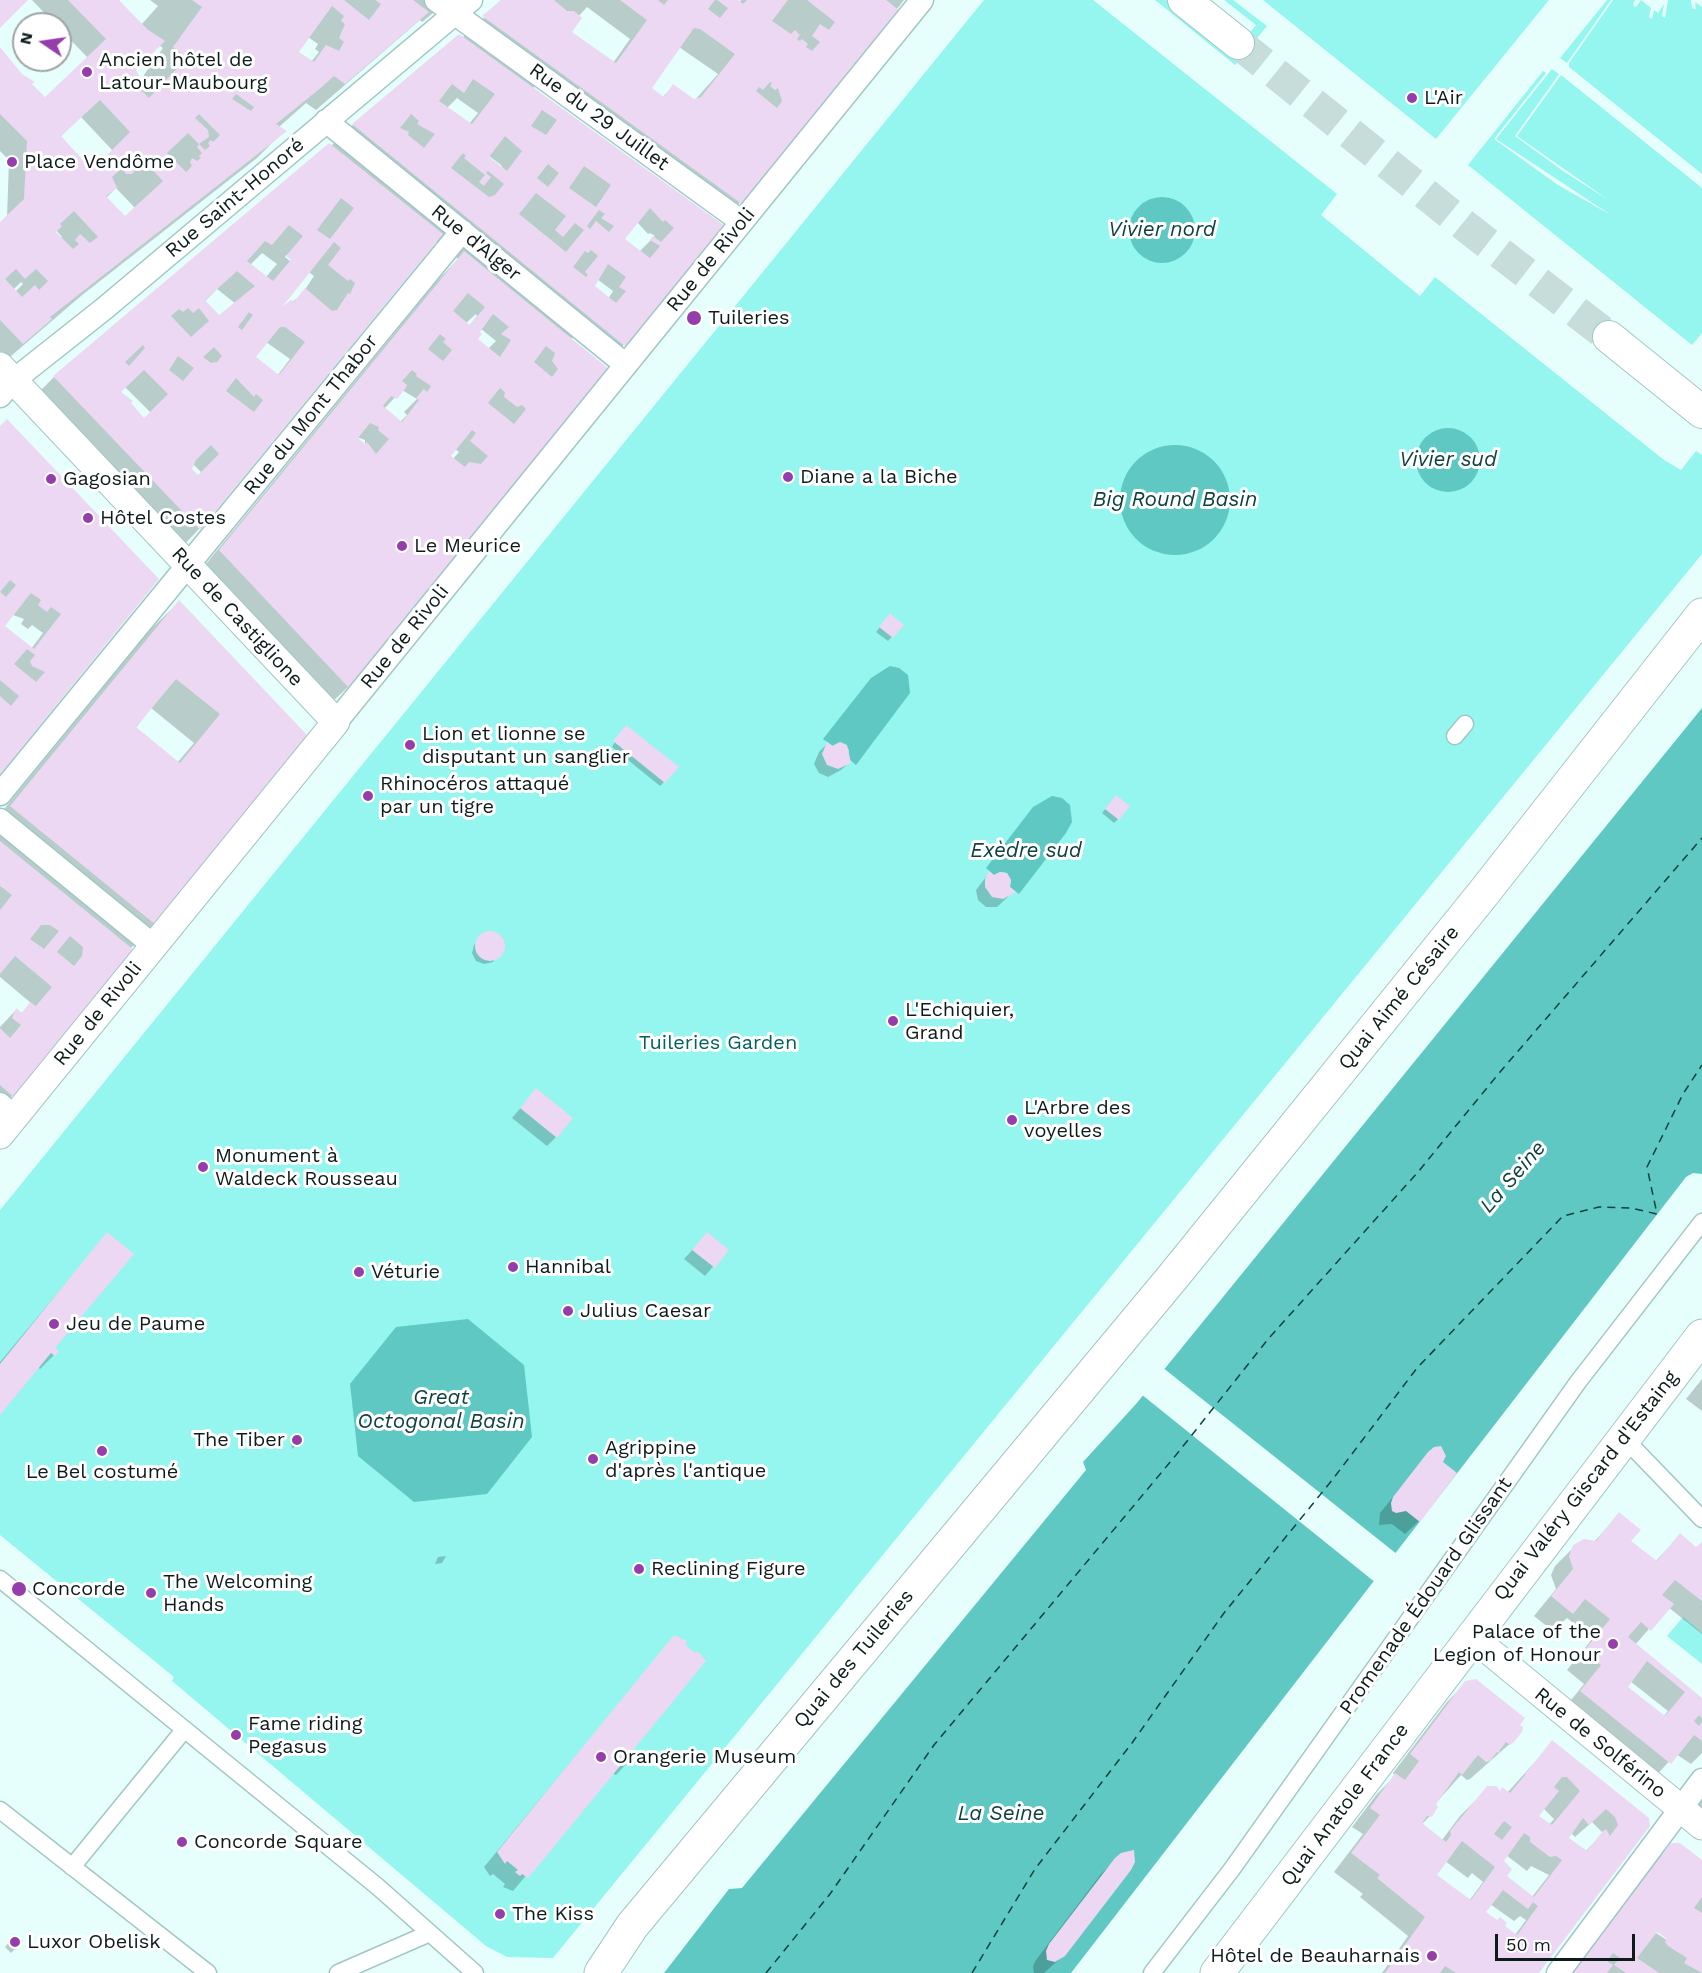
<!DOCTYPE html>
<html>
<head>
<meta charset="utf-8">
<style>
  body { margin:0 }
  #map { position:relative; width:1702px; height:1973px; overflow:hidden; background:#e7fffc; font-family:"Work Sans",sans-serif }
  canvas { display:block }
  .north { position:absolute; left:12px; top:12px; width:60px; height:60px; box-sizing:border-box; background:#fff; border:2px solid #9ea4a4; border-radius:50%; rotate:283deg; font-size:16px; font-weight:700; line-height:24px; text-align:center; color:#0d1c1b }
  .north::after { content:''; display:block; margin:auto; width:21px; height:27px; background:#953eab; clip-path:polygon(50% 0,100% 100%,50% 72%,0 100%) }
  .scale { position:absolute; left:1495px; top:1934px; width:140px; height:27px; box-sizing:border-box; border:3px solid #0d1c1b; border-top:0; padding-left:8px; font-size:18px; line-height:21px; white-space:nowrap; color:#0d1c1b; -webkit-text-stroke:4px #fff; paint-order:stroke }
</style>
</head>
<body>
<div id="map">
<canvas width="1702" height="1973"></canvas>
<div class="north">N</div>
<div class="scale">50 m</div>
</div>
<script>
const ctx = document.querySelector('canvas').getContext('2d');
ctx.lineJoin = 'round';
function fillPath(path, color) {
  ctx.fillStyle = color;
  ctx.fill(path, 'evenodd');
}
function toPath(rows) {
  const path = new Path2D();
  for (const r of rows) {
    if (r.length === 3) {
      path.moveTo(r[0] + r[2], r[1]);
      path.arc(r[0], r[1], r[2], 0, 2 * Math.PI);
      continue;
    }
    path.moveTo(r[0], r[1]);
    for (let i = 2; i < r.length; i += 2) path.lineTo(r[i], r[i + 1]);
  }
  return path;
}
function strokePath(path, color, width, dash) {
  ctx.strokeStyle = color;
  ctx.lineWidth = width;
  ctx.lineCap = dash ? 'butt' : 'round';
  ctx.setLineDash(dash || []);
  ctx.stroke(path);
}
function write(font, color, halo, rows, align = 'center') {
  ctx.font = font + ' "Work Sans",sans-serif';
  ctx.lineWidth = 6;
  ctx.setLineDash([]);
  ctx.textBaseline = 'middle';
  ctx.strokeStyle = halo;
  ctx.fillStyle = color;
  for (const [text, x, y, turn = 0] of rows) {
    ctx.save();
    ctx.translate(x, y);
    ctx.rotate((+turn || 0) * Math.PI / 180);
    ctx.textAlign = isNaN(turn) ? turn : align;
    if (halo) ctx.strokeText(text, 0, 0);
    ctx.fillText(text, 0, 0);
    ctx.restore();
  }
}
fillPath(toPath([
  [984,0,1093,0,1337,194,1321,215,1420,296,1435,277,1664,460,1681,470,1696,451,1702,455,1702,554,553,1958,507,1957,486,1946,172,1681,174,1677,0,1535,0,1210],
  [1155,0,1166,0,1232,54,1256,25,1224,0,1233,0,1267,26,1235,65],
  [1263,0,1549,0,1436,139],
  [1607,0,1611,0,1567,63,1560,58],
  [1613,0,1635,0,1633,5,1636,7,1641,0,1651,8,1649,17,1652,19,1654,10,1658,13,1664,4,1662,16,1665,18,1668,0,1691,0,1692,8,1696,9,1695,2,1702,7,1702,174,1569,67,1569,63],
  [1552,69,1559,74,1515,136,1563,171,1610,201,1517,136,1561,75,1702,188,1702,333,1692,345,1468,165,1543,71,1546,73,1494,139,1558,185,1611,215,1496,139],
  [1683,1617,1702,1633,1702,1664,1667,1636]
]), '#94f6ef');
fillPath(toPath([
  [1162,230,33],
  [1448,460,32],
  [1175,500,55],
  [890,666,899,668,908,675,910,693,856,765,848,758,849,750,845,744,838,743,833,746,823,739,871,678],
  [1702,708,1702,1174,1693,1173,1686,1177,1071,1973,664,1973,729,1889,742,1888,1086,1470,1083,1462,1136,1404],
  [1052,796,1062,798,1070,805,1072,822,1066,833,1019,894,1010,887,1011,880,1007,873,1000,872,994,875,986,868,1033,807],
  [468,1319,524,1365,532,1437,487,1494,414,1502,358,1456,350,1384,396,1327]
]), '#5fc8c2');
fillPath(toPath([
  [1162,1367,1398,1555,1376,1583,1141,1394]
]), '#e7fffc');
fillPath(toPath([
  [32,0,116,0,141,25,158,6,150,0,449,0,422,22,420,20,316,110,306,103,279,127,284,131,257,158,81,296,4,362,0,358,0,224,7,218,9,160,0,151,0,51,45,100,88,58,60,29,60,24,55,24],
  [308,37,318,44,315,49,319,52,311,62,297,52],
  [159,45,163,48,134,89,134,70],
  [81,117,113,151,92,172,60,137],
  [116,188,135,208,125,218,106,198],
  [56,230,62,237,60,239,54,232],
  [21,282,23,284,15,292,13,290],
  [504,0,735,0,739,3,741,0,904,0,795,139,723,222,535,86,533,89,722,226,611,360,578,332,570,340,606,369,348,687,329,705,201,570,437,281,458,259,435,240,199,529,181,548,36,395,54,377,331,146,354,124,462,38],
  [587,7,630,39,613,63,570,32,578,17],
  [679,47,718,74,694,101,673,86,662,98,650,89],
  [457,98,478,113,469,124,447,108],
  [489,156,501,165,505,172,486,158],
  [637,222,648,234,650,233,655,236,639,252,623,239],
  [262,253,277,264,266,277,250,265],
  [286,255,314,276,302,294,284,309,281,306,306,274,285,257],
  [597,279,613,291,608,299,593,286],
  [217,289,236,304,219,317,204,302],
  [476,314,477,316,469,326,466,323],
  [480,328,496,341,488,349,476,340],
  [266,342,290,359,277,376,254,357],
  [125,387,151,413,144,420,119,393],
  [402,390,417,399,404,412,407,415,400,422,384,409],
  [354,436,365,440,365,446],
  [455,449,459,452,453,459,449,456],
  [192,463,202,473,198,477,190,469],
  [0,427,157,579,0,772,0,634,31,649,43,633,32,625,28,629,21,624,24,619,13,615,0,630],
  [179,602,307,737,155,924,130,949,0,1111,0,1027,16,1010,21,1014,31,1003,0,977,0,814,151,629],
  [151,708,194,743,177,763,135,729],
  [886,619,902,625,888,641,876,632],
  [622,730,664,782,660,786,612,747],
  [827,744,850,762,841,770,828,777,819,773,814,764,819,752],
  [1112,801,1118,819,1114,823,1102,813],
  [989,873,1013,892,997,907,986,907,978,900,976,890],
  [489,933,497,935,503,946,493,962,484,964,476,961,472,953,474,945],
  [536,1090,556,1137,547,1146,512,1118],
  [107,1234,53,1348,54,1355,40,1369,38,1367,0,1414,0,1362],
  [707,1234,727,1250,705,1276,684,1259],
  [1702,1379,1702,1411,1686,1399],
  [295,1437,297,1437,298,1444,292,1449,291,1441],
  [1429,1453,1419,1521,1405,1534,1392,1524,1379,1525,1380,1513],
  [1619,1514,1629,1541,1655,1562,1680,1535,1696,1549,1702,1544,1702,1634,1668,1607,1635,1645,1702,1700,1702,1753,1691,1764,1676,1754,1651,1781,1563,1710,1584,1684,1567,1670,1593,1638,1567,1618,1553,1631,1534,1616,1556,1589,1551,1575,1555,1566,1574,1547,1594,1542],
  [1630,1681,1668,1711,1663,1717,1626,1687],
  [446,1556,442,1563,435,1564,438,1557],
  [674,1637,625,1757,628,1762,616,1775,612,1773,513,1891,503,1887,505,1884,493,1874,490,1876,484,1867],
  [1466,1683,1513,1741,1470,1779,1467,1780,1461,1775,1435,1804,1430,1816,1421,1825,1442,1840,1460,1816,1488,1788,1507,1793,1553,1742,1647,1818,1537,1973,1382,1973,1408,1936,1360,1897,1363,1894,1334,1872,1363,1834,1352,1827,1377,1794,1395,1776,1393,1773,1447,1702],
  [1543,1808,1554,1819,1549,1825,1537,1816],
  [1592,1822,1603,1833,1585,1852,1567,1838,1571,1833,1575,1837],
  [1506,1855,1527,1871,1531,1866,1549,1875,1532,1897,1505,1876,1502,1861],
  [1445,1861,1468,1878,1472,1873,1483,1882,1469,1901,1435,1875],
  [1490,1904,1514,1921,1520,1916,1526,1920,1515,1935,1484,1912],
  [1702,1796,1702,1839,1686,1826],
  [1672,1845,1702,1862,1702,1973,1569,1973,1610,1917,1632,1893,1629,1891,1643,1873],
  [1654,1928,1685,1952,1653,1931],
  [1116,1859,1064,1955,1044,1973,1034,1973,1033,1966,1036,1960,1101,1874],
  [11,1940,15,1949,11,1953,5,1947]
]), '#0003');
strokePath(toPath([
  [766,1973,830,1894,934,1745,1176,1455,1269,1338,1418,1172,1500,1072,1702,838],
  [972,1973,1035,1869,1132,1743,1224,1613,1333,1479,1417,1368,1563,1216,1599,1207,1631,1208,1657,1214,1647,1167,1683,1094,1702,1065]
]), '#0f413e', 1.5, [8, 6]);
fillPath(toPath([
  [0,0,28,0,0,28],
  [68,0,119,0,147,29,165,41,136,70,139,75,136,85,149,98,187,58,173,47,202,7,192,0,344,0,369,20,381,4,375,0,413,0,429,12,345,84,334,76,323,86,276,124,287,131,50,317,52,319,23,344,0,320,0,222,24,199,27,141,0,114,0,47,22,74,35,82,32,84,45,97,106,39],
  [332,6,344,16,341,21,345,24,339,38,344,42,339,51,326,45,314,62,299,52],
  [236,94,254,107,251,111,232,99],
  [100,100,130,132,92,170,61,136],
  [199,114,220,135,213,142,211,140,208,143,210,146,205,150,199,144,197,147,202,153,199,156,201,158,197,161,192,158,190,162,192,166,186,172,167,153,188,133,199,144,209,137,208,130,195,118],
  [144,161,163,181,125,216,106,196,117,188,112,177,122,168,126,174,132,174],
  [74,211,98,237,90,243,80,234,75,240,79,244,73,249,56,232,62,226,60,224],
  [16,269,25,279,36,269,48,281,39,290,35,285,22,297,5,279],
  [501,0,554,0,567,11,574,11,582,18,572,32,616,63,647,20,620,0,658,0,664,5,668,0,715,0,708,9,720,18,728,8,717,0,738,0,743,4,747,0,788,0,772,21,791,34,795,30,800,35,797,39,800,41,802,39,808,44,806,47,812,51,820,42,812,36,820,24,829,30,835,22,807,0,886,0,900,11,742,204,482,16],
  [694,28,700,29,735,54,701,97,694,99,673,84,664,97,652,88],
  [770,82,772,83,770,86,775,90,778,88,782,101,777,108,756,91,759,87,763,90],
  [459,34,725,226,626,347,352,124],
  [473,79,495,94,472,124,439,101,452,84,464,93],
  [542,110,557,120,546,135,531,126],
  [411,114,419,121,417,124,435,134,424,148,408,135,409,132,400,128],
  [505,136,522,151,507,171,489,157],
  [463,153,466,156,464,158,485,175,479,182,484,186,491,177,486,173,488,171,504,184,495,195,489,197,451,168],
  [548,164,559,173,548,187,537,178],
  [584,166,611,185,596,207,569,188],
  [536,193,566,216,555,230,563,237,575,223,584,230,566,252,519,214],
  [650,208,663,222,665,220,674,228,661,242,653,236,650,240,660,246,650,258,625,239],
  [599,210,605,214,601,218,614,226,609,232,596,221,590,229,587,226],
  [591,250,598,256,585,272,588,275,586,277,573,267,585,251,588,253],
  [608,264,626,277,619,287,626,291,616,303,595,286],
  [329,143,443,234,200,530,53,376],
  [341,198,354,208,330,239,317,230],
  [289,225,303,236,286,256,291,260,273,281,247,261,265,241,272,245],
  [334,242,341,248,328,265,348,281,350,279,355,283,350,294,348,293,337,310,332,311,305,288,294,302,291,300,283,306],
  [237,271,255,286,219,315,205,300],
  [188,308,193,313,199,308,209,321,191,337,171,316,179,309,183,312],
  [249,312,253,315,242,330,238,327],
  [280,327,285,327,305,342,279,375,256,357],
  [143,345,145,348,129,366,125,362],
  [214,347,222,356,217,362,211,363,203,357],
  [178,356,194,368,183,381,169,370],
  [144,370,168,394,144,418,131,403,133,401,121,392],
  [236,378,254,397,256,394,263,400,254,412,226,391],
  [211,445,219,454,198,475,192,469,196,460],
  [464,251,609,369,349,688,219,550],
  [468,293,485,307,470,325,453,311],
  [493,314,509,327,501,334,511,340,500,357,478,339,482,334,480,332],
  [440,334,446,339,443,342,452,350,443,361,428,349],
  [546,346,555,353,552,361,558,369,552,377,534,362],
  [412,370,417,374,416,376,431,386,427,392,424,389,416,398,419,400,402,422,383,406,391,396,397,399,405,389,407,385,402,381],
  [500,388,505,392,504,397,517,407,522,405,526,409,514,424,488,403],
  [370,423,379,427,378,430,389,439,376,454,367,442,365,444,358,438],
  [472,430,476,433,470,441,488,456,481,464,469,462,465,467,451,456],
  [7,419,159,579,0,774,0,696,11,706,19,696,0,680,0,426],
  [10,580,16,585,6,597,0,592],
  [31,593,41,600,38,605,47,612,51,607,61,614,34,649,5,626],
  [27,649,35,655,30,661,32,666,45,672,36,682,14,664],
  [179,600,309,737,156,925,10,806],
  [176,679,220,714,180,763,136,727],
  [890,613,904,625,893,638,879,627],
  [626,725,679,767,665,783,613,741],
  [827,742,832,746,840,742,847,745,851,763,838,769,827,765,822,754],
  [1116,795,1130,806,1119,820,1105,809],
  [0,841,135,951,15,1098,0,1085,0,1028,10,1038,21,1025,12,1018,16,1008,22,1013,30,1002,36,1006,52,987,15,956,0,974,0,910,12,895,0,886],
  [41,925,50,925,59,931,44,949,30,939],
  [70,936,83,947,82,956,74,966,57,952],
  [989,871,994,875,1000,872,1007,873,1011,880,1010,887,1016,892,1003,899,992,897,985,887,985,879],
  [490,946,15],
  [536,1088,573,1118,557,1138,520,1108],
  [107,1232,134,1254,55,1348,59,1351,55,1356,51,1353,0,1415,0,1364],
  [707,1232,729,1250,715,1268,692,1250],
  [1441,1446,1446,1456,1443,1462,1457,1473,1420,1522,1406,1511,1396,1513,1392,1511,1391,1503,1393,1497,1428,1452,1434,1447],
  [1619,1512,1641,1530,1631,1541,1657,1561,1680,1533,1696,1547,1702,1542,1702,1601,1675,1580,1662,1595,1674,1604,1651,1631,1641,1622,1628,1637,1702,1698,1702,1718,1699,1715,1694,1721,1699,1726,1702,1722,1702,1741,1694,1735,1671,1764,1580,1691,1601,1665,1584,1651,1610,1619,1585,1599,1573,1614,1551,1596,1573,1569,1569,1556,1573,1545,1584,1539,1596,1541],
  [1647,1661,1685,1692,1665,1716,1628,1687],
  [674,1635,687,1641,685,1644,695,1653,698,1651,706,1661,534,1871,528,1878,522,1874,520,1876,515,1872,518,1870,507,1861,505,1864,497,1852],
  [1476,1679,1525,1718,1520,1725,1523,1727,1522,1732,1514,1742,1510,1745,1506,1742,1499,1751,1502,1754,1497,1752,1490,1761,1486,1762,1478,1755,1462,1775,1459,1772,1436,1804,1438,1807,1432,1817,1427,1816,1422,1823,1446,1842,1451,1835,1450,1831,1487,1786,1497,1786,1500,1791,1502,1787,1510,1793,1526,1774,1524,1772,1527,1772,1552,1740,1649,1818,1650,1826,1539,1973,1456,1973,1445,1966,1440,1973,1385,1973,1425,1917,1377,1878,1380,1875,1351,1853,1380,1815,1370,1808,1395,1773,1405,1780,1419,1761,1410,1754,1465,1681],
  [1562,1777,1567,1777,1580,1791,1552,1825,1539,1816,1559,1791,1554,1787],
  [1606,1809,1615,1817,1618,1825,1610,1836,1606,1829,1602,1832,1587,1851,1569,1838,1583,1818,1589,1825],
  [1504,1821,1512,1827,1502,1840,1494,1834],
  [1524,1833,1530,1837,1530,1842,1550,1857,1556,1856,1562,1860,1534,1897,1507,1876,1512,1869,1504,1861],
  [1462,1841,1495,1867,1471,1900,1437,1875],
  [1503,1890,1528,1909,1533,1902,1538,1906,1517,1935,1505,1926,1507,1923,1500,1917,1497,1920,1486,1912],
  [1671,1843,1680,1843,1702,1860,1702,1897,1694,1908,1702,1913,1702,1973,1684,1963,1687,1958,1668,1946,1665,1942,1667,1939,1657,1932,1637,1958,1659,1973,1626,1973,1614,1965,1620,1958,1613,1953,1607,1961,1613,1965,1607,1973,1573,1973],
  [1134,1850,1135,1862,1131,1870,1065,1956,1055,1962,1047,1960,1046,1951,1049,1944,1115,1858,1121,1853],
  [14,1934,23,1941,16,1950,8,1943]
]), '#edd8f3');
strokePath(toPath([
  [1238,43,1469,229,1609,337]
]), '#c6ddda', 32, [32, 16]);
const pedestrian = toPath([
  [1455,736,1465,724],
  [1623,1437,1702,1519],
  [0,1579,378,1887,475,1973],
  [0,1810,208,1973],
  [72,1867,184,1730],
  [338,1973,430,1933],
  [1152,1973,1232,1869,1578,1382,1702,1222]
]);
const minor = toPath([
  [436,0,742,222],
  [326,121,626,365],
  [0,396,14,380,105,308,471,0],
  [336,722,922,0],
  [0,794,462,231],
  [0,820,154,946],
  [0,1104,14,1117],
  [1558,1973,1702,1780]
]);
const tertiary = toPath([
  [0,366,336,722,0,1135],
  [1471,1636,1702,1826]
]);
const secondary = toPath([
  [1184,0,1238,43],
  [1609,337,1702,412]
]);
const primary = toPath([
  [601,1973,632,1926,1172,1278,1482,895,1702,615],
  [1217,1973,1702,1336]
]);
strokePath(pedestrian, '#a0c7c4', 19);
strokePath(minor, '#a0c7c4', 25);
strokePath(tertiary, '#a0c7c4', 29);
strokePath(secondary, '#a0c7c4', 34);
strokePath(primary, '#a0c7c4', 35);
strokePath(pedestrian, '#fff', 16);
strokePath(minor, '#fff', 22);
strokePath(tertiary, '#fff', 27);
strokePath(secondary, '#fff', 32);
strokePath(primary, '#fff', 33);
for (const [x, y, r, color] of [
  [87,72,6,"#953eab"],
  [1412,98,6,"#953eab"],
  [12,162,6,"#953eab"],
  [694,318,8,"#953eab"],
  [788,477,6,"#953eab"],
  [51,479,6,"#953eab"],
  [88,518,6,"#953eab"],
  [402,546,6,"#953eab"],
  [410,745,6,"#953eab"],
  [368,796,6,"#953eab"],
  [893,1021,6,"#953eab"],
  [1012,1120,6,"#953eab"],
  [203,1167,6,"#953eab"],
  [513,1267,6,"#953eab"],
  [359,1272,6,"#953eab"],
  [568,1311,6,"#953eab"],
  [54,1324,6,"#953eab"],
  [297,1440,6,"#953eab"],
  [102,1451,6,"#953eab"],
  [593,1459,6,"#953eab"],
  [639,1569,6,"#953eab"],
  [19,1589,8,"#953eab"],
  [151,1593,6,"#953eab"],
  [1613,1644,6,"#953eab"],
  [236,1735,6,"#953eab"],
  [601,1757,6,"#953eab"],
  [182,1842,6,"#953eab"],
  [500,1914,6,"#953eab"],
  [15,1942,6,"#953eab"],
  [1432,1956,6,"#953eab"]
]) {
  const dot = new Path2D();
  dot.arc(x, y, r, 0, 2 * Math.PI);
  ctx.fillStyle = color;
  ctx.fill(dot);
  strokePath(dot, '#fff', 2);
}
write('20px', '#0d1c1b', '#fff', [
  ["Ancien hôtel de",99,60],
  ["Latour-Maubourg",99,83],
  ["L'Air",1424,98],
  ["Place Vendôme",24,162],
  ["Tuileries",708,318],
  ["Diane a la Biche",800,477],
  ["Gagosian",63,479],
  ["Hôtel Costes",100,518],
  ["Le Meurice",414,546],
  ["Lion et lionne se",422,734],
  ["disputant un sanglier",422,757],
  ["Rhinocéros attaqué",380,784],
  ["par un tigre",380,807],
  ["L'Echiquier,",905,1010],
  ["Grand",905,1033],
  ["L'Arbre des",1024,1108],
  ["voyelles",1024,1131],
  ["Monument à",215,1156],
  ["Waldeck Rousseau",215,1179],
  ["Hannibal",525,1267],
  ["Véturie",371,1272],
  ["Julius Caesar",580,1311],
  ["Jeu de Paume",66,1324],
  ["The Tiber",285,1440,"right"],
  ["Agrippine",605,1448],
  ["d'après l'antique",605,1471],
  ["Le Bel costumé",102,1472,"center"],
  ["Reclining Figure",651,1569],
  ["The Welcoming",163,1582],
  ["Hands",163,1605],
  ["Concorde",32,1589],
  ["Palace of the",1601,1632,"right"],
  ["Legion of Honour",1601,1655,"right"],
  ["Fame riding",248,1724],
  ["Pegasus",248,1747],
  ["Orangerie Museum",613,1757],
  ["Concorde Square",194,1842],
  ["The Kiss",512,1914],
  ["Luxor Obelisk",27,1942],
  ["Hôtel de Beauharnais",1420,1956,"right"]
], 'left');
write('20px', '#0d1c1b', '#fff', [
  ["Rue du 29 Juillet",599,117,36],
  ["Rue Saint-Honoré",235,198,-40],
  ["Rue d'Alger",476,243,39],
  ["Rue de Rivoli",711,260,-51],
  ["Rue du Mont Thabor",311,415,-51],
  ["Rue de Castiglione",237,617,47],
  ["Rue de Rivoli",405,637,-51],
  ["Quai Aimé Césaire",1399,998,-51],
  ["Rue de Rivoli",98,1014,-51],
  ["Quai Valéry Giscard d'Estaing",1586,1486,-52],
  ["Promenade Édouard Glissant",1426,1596,-55],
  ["Quai des Tuileries",854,1659,-50],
  ["Rue de Solférino",1600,1743,39],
  ["Quai Anatole France",1345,1805,-53]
]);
write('20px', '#01625e', '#fff', [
  ["Tuileries Garden",718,1043]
]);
write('italic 21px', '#0f413e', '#fff', [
  ["Vivier nord",1162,230],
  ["Vivier sud",1448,460],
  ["Big Round Basin",1175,500],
  ["Exèdre sud",1026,851],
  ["La Seine",1513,1177,-49],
  ["Great",441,1398],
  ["Octogonal Basin",441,1422],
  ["La Seine",1001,1814]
]);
</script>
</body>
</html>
